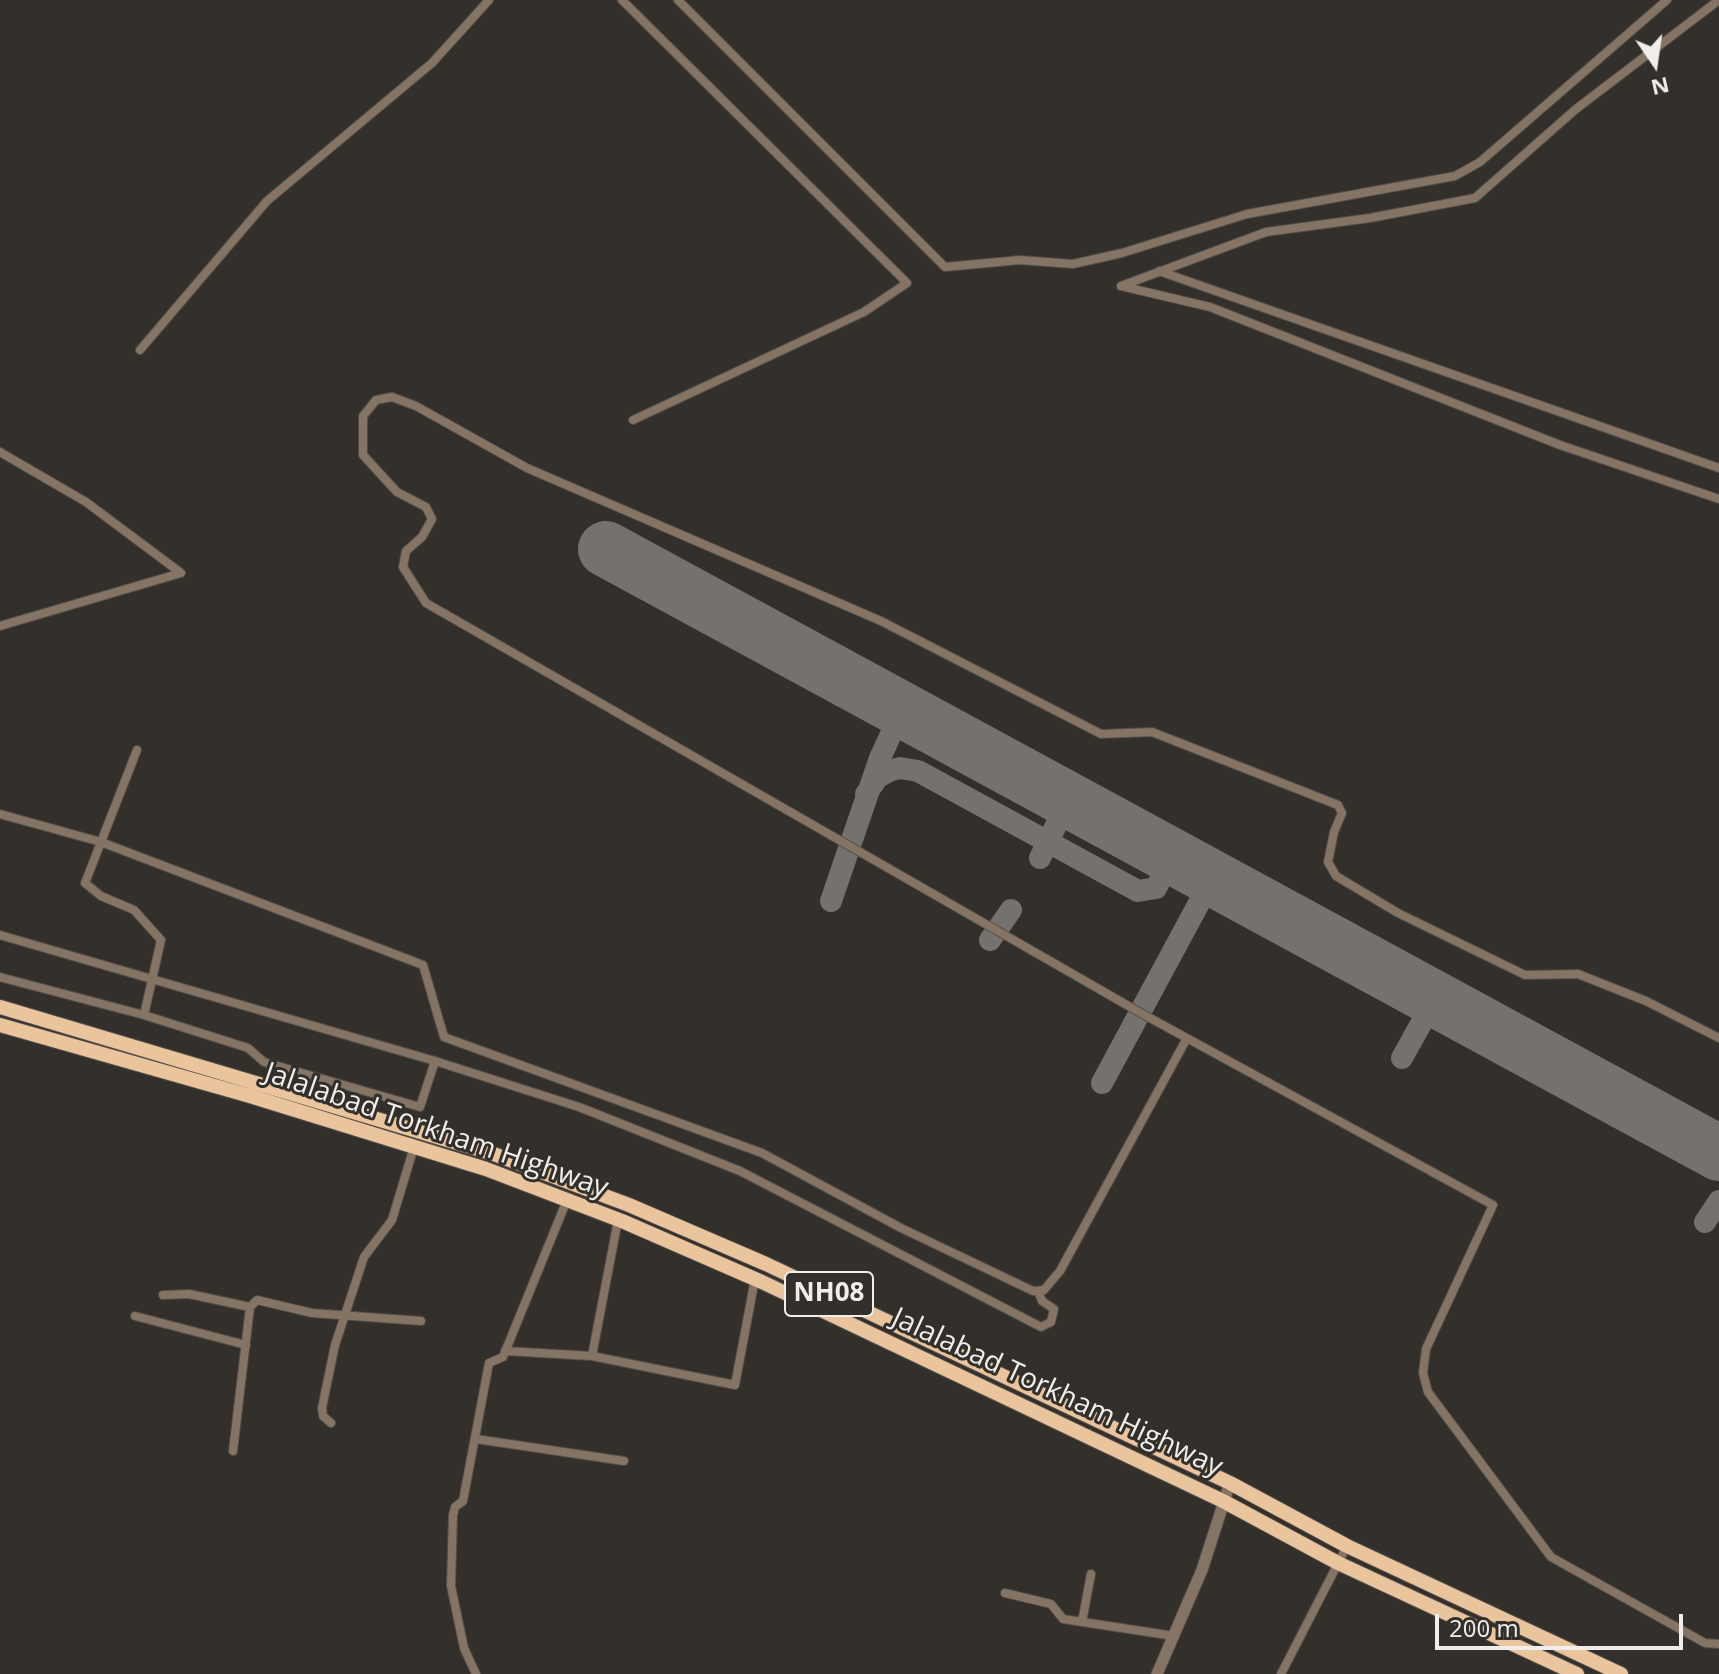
<!DOCTYPE html>
<html>
<head>
<meta charset="utf-8">
<style>
  body { margin:0 }
  #map { position:relative; width:1719px; height:1674px; overflow:hidden; background:#332f2b; font-family:"Open Sans",sans-serif }
  canvas { display:block }
  .north { position:absolute; left:1615px; top:24px; width:80px; height:80px; -webkit-text-stroke:6px #332f2b; paint-order:stroke; rotate:167deg; font-size:22px; font-weight:700; line-height:32px; text-align:center; color:#f0edeb }
  .north::after { content:''; display:block; margin:auto; width:28px; height:36px; background:#f0edeb; clip-path:polygon(50% 0,100% 100%,50% 72%,0 100%) }
  .scale { position:absolute; left:1435px; top:1614px; width:248px; height:36px; box-sizing:border-box; border:4px solid #f0edeb; border-top:0; padding-left:10px; font-size:24px; line-height:28px; white-space:nowrap; color:#f0edeb; -webkit-text-stroke:6px #332f2b; paint-order:stroke }
</style>
</head>
<body>
<div id="map">
<canvas width="1719" height="1674"></canvas>
<div class="north">N</div>
<div class="scale">200 m</div>
</div>
<script>
const ctx = document.querySelector('canvas').getContext('2d');
ctx.lineJoin = 'round';
function toPath(rows) {
  const path = new Path2D();
  for (const r of rows) {
    path.moveTo(r[0], r[1]);
    for (let i = 2; i < r.length; i += 2) path.lineTo(r[i], r[i + 1]);
  }
  return path;
}
function strokePath(path, color, width, dash) {
  ctx.strokeStyle = color;
  ctx.lineWidth = width;
  ctx.lineCap = dash ? 'butt' : 'round';
  ctx.setLineDash(dash || []);
  ctx.stroke(path);
}
function write(font, color, halo, rows, align = 'center') {
  ctx.font = font + ' "Open Sans",sans-serif';
  ctx.lineWidth = 6;
  ctx.setLineDash([]);
  ctx.textBaseline = 'middle';
  ctx.strokeStyle = halo;
  ctx.fillStyle = color;
  for (const [text, x, y, turn = 0] of rows) {
    ctx.save();
    ctx.translate(x, y);
    ctx.rotate((+turn || 0) * Math.PI / 180);
    ctx.textAlign = isNaN(turn) ? turn : align;
    if (halo) ctx.strokeText(text, 0, 0);
    ctx.fillText(text, 0, 0);
    ctx.restore();
  }
}
strokePath(toPath([
  [886,700,895,712,895,723],
  [1050,790,1060,798,1064,809],
  [866,794,878,777,889,771,900,768,918,771,1138,891,1156,888,1172,856],
  [1040,858,1064,809,1079,805],
  [1195,867,1206,879,1205,892],
  [831,901,880,758,898,719,911,714],
  [990,940,1011,910],
  [1393,976,1422,1001,1423,1020],
  [1402,1058,1423,1020,1431,1013,1442,1009,1465,1015],
  [1102,1083,1205,892,1215,885,1231,888],
  [1699,1143,1719,1158],
  [1705,1222,1719,1201]
]), '#74716e', 22);
strokePath(toPath([
  [606,549,1719,1153]
]), '#74716e', 56);
const minor = toPath([
  [622,0,907,283,864,312,633,420],
  [678,0,945,267,1020,260,1073,264,1122,253,1247,214,1455,176,1480,162,1667,0],
  [1159,271,1719,468],
  [1121,286,1266,232,1370,218,1475,198,1576,109,1719,0],
  [1121,286,1210,307,1560,445,1719,499],
  [140,350,267,201,432,63,489,0],
  [0,452,86,502,181,573,0,626],
  [0,814,101,842,423,965,444,1037,762,1153,901,1228,1033,1291,1044,1290,1060,1271,1187,1038],
  [0,935,435,1061],
  [0,977,144,1015,161,940,134,910,101,896,85,883,137,750],
  [144,1015,248,1048,264,1062,420,1107,435,1061,579,1107,740,1171,1041,1327,1051,1322,1054,1309,1042,1301,1038,1291],
  [1719,1038,1646,1001,1578,974,1525,975,1398,913,1336,876,1328,862,1334,832,1342,813,1338,805,1152,732,1101,734,881,621,527,468,416,406,392,397,376,400,363,416,363,455,397,492,426,507,432,519,422,537,406,551,403,567,426,603,1139,1012,1493,1205,1426,1349,1423,1373,1428,1392,1551,1557,1705,1643,1719,1644],
  [163,1295,189,1294,250,1307,257,1300,312,1313,421,1321],
  [135,1316,246,1345],
  [505,1351,592,1356,735,1385,755,1279],
  [592,1356,618,1220],
  [331,1423,323,1416,322,1408,335,1345,364,1257,392,1220,414,1147],
  [476,1439,624,1461],
  [233,1451,250,1307],
  [1005,1593,1051,1604,1063,1619,1174,1636],
  [1082,1622,1091,1574],
  [476,1674,464,1648,451,1586,453,1515,455,1507,463,1501,489,1363,503,1357,567,1200],
  [1281,1674,1347,1546]
]);
const tertiary = toPath([
  [1157,1674,1202,1570,1230,1483]
]);
const trunk = toPath([
  [0,1007,491,1153,629,1205,766,1264,1230,1483,1347,1546,1621,1674],
  [0,1025,250,1096,486,1169,622,1221,762,1282,1223,1501,1338,1563,1577,1674]
]);
strokePath(minor, '#514d4a', 10);
strokePath(tertiary, '#514d4a', 13);
strokePath(trunk, '#514d4a', 16);
strokePath(minor, '#857463', 8);
strokePath(tertiary, '#857463', 11);
strokePath(trunk, '#eac49c', 14);
for (const [x, y, w] of [
  [829,1294,88]
]) {
  const box = new Path2D();
  box.roundRect(x - w / 2, y - 22, w, 44, 6);
  ctx.fillStyle = '#332f2b';
  ctx.fill(box);
  strokePath(box, '#f0edeb', 2);
}
write('bold 26px', '#f0edeb', null, [
  ["NH08",829,1294]
]);
write('28px', '#f0edeb', '#332f2b', [
  ["Jalalabad Torkham Highway",436,1131,19],
  ["Jalalabad Torkham Highway",1057,1393,25]
]);
</script>
</body>
</html>
